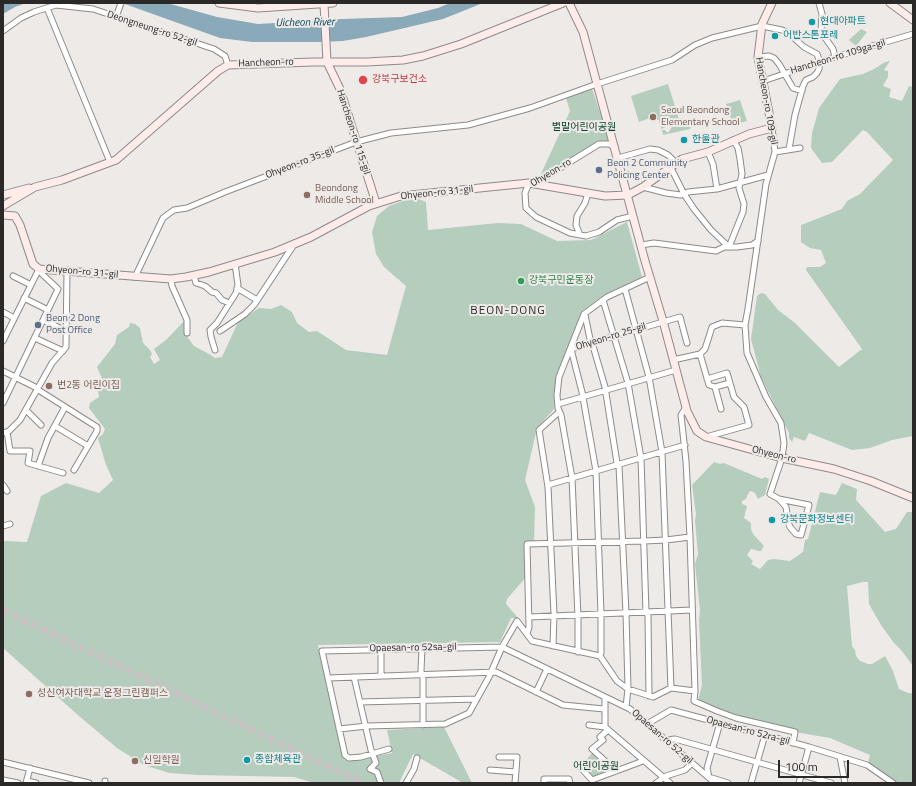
<!DOCTYPE html>
<html>
<head>
<meta charset="utf-8">
<style>
  body { margin:0 }
  #map { position:relative; width:916px; height:786px; overflow:hidden; background:#eeeae8; font-family:"Titillium Web",sans-serif }
  canvas { display:block }
  .frame { position:absolute; inset:0; border:4px solid #2b2928; pointer-events:none }
  .scale { position:absolute; left:778px; top:760px; width:71px; height:18px; box-sizing:border-box; border:2px solid #2b2928; border-top:0; padding-left:5px; font-size:12px; line-height:14px; white-space:nowrap; color:#2b2928; -webkit-text-stroke:3px #eeeae8; paint-order:stroke }
</style>
</head>
<body>
<div id="map">
<canvas width="916" height="786"></canvas>
<div class="frame"></div>
<div class="scale">100 m</div>
</div>
<script>
const ctx = document.querySelector('canvas').getContext('2d');
ctx.lineJoin = 'round';
function fillPath(path, color) {
  ctx.fillStyle = color;
  ctx.fill(path, 'evenodd');
}
function toPath(rows) {
  const path = new Path2D();
  for (const r of rows) {
    path.moveTo(r[0], r[1]);
    for (let i = 2; i < r.length; i += 2) path.lineTo(r[i], r[i + 1]);
  }
  return path;
}
function strokePath(path, color, width, dash) {
  ctx.strokeStyle = color;
  ctx.lineWidth = width;
  ctx.lineCap = dash ? 'butt' : 'round';
  ctx.setLineDash(dash || []);
  ctx.stroke(path);
}
function write(font, color, halo, rows, align = 'center') {
  ctx.font = font + ' "Titillium Web","Noto Sans KR",sans-serif';
  ctx.lineWidth = 4;
  ctx.setLineDash([]);
  ctx.textBaseline = 'middle';
  ctx.strokeStyle = halo;
  ctx.fillStyle = color;
  for (const [text, x, y, turn = 0] of rows) {
    ctx.save();
    ctx.translate(x, y);
    ctx.rotate((+turn || 0) * Math.PI / 180);
    ctx.textAlign = isNaN(turn) ? turn : align;
    if (halo) ctx.strokeText(text, 0, 0);
    ctx.fillText(text, 0, 0);
    ctx.restore();
  }
}
fillPath(toPath([
  [861,29,867,32,856,46,849,40],
  [890,61,884,70,888,71,888,77,883,86,891,89,889,97,902,101,909,86,913,87,913,436,892,440,870,448,852,450,809,433,805,441,794,437,792,442,789,438,789,433,761,377,751,339,757,296,761,293,765,294,778,310,795,323,839,367,862,349,806,270,807,267,820,267,826,263,821,250,810,248,801,242,801,225,842,209,847,201,860,194,893,160,867,132,863,130,832,162,822,163,811,148,812,133,819,108,840,79,863,74,874,69,885,62],
  [668,84,679,119,683,118,684,120,677,122,675,125,666,125,666,127,661,129,659,120,650,118,639,122,631,96],
  [591,86,610,142,594,145,540,176,570,111,565,95],
  [740,100,747,121,733,125,726,104],
  [689,120,691,121,692,124,690,129,663,135,662,130,665,130,668,133,672,127,680,127,686,124],
  [414,197,426,202,428,230,498,223,521,224,557,241,591,240,627,222,642,277,607,293,583,310,573,341,556,377,554,409,537,428,525,480,535,507,534,542,524,542,526,577,507,599,506,604,518,618,511,618,500,642,318,645,344,759,349,761,392,753,387,730,444,727,472,783,463,783,413,754,399,783,314,783,294,777,198,775,169,773,144,765,117,748,79,716,3,648,3,541,27,542,41,496,66,483,99,493,113,480,106,465,98,438,103,434,105,429,89,408,90,403,99,397,98,389,103,381,97,367,115,344,117,335,129,327,130,323,135,324,140,328,143,343,150,350,152,354,150,357,154,364,160,360,154,349,166,340,184,321,188,338,194,346,209,354,215,358,222,357,238,322,259,308,271,309,281,305,292,312,297,323,309,332,317,331,346,350,387,355,406,286,384,267,376,254,372,232,377,216,389,206],
  [714,462,720,464,724,463,762,479,765,477,769,479,765,495,758,499,755,493,751,491,749,492,746,499,742,501,742,504,747,506,744,518,751,523,751,529,753,534,764,546,761,551,757,551,756,550,751,549,747,555,753,561,751,564,760,569,768,560,774,559,790,561,803,552,805,540,808,539,820,492,836,495,842,483,857,489,856,500,885,532,896,529,907,512,913,512,913,666,902,651,894,643,881,625,869,604,868,582,863,582,847,586,852,646,855,650,856,656,860,661,868,664,872,664,885,656,893,671,899,689,908,693,913,693,913,783,892,783,868,763,870,755,830,738,795,732,748,721,698,701,702,685,699,620,700,610,695,564,698,554,695,521,696,514,692,485],
  [594,751,616,771,593,780,583,770,587,759]
]), '#b4cdbd');
fillPath(toPath([
  [3,3,26,3,15,7,3,14],
  [122,3,167,3,217,17,258,24,341,19,402,17,438,8,450,3,483,3,443,19,366,37,343,41,319,42,252,42,220,38]
]), '#8aaab9');
strokePath(toPath([
  [3,610,363,783]
]), '#c7c3c2', 7, [7, 3.5]);
const street = toPath([
  [819,3,822,14,821,32,833,49,835,57],
  [47,8,110,162],
  [116,17,121,3],
  [3,31,21,18,34,12,56,5,93,9,214,49,225,56,228,65],
  [758,57,769,56,774,58,779,64,793,88,802,91],
  [763,81,835,57,913,34],
  [772,128,775,152,766,184,748,309,745,325,747,353,766,397,781,423,784,443,782,458,770,494,779,499,786,507,788,522,790,527,796,534,801,535,809,505,779,499],
  [615,147,609,144,599,144,544,178,529,183,525,193,526,208,536,217,570,233,586,236,599,232,617,220,633,216],
  [708,152,713,164,717,189],
  [775,152,800,148],
  [618,158,650,149,658,150,668,155,676,163],
  [670,166,684,194,694,209,711,230,729,247,743,212,744,204,739,188,742,174,740,159,738,148,733,140],
  [643,187,666,193,681,195,688,192,717,189,768,175],
  [580,235,576,225,577,216,585,203,588,193],
  [641,245,654,243,716,251,724,247,737,247,752,245,758,241],
  [13,276,31,285],
  [194,276,196,283,205,286,212,292,216,293,222,300,229,303],
  [135,277,163,218,174,210,187,208,225,192,356,142,391,133,468,125,530,108,597,84,672,60,695,45,712,38,762,26,782,30,787,32,804,47,817,54,820,62,819,69,817,73,813,77,806,80,803,86,795,115,789,149],
  [171,279,172,286,187,320,187,333],
  [237,288,257,300],
  [625,289,649,377,662,452,671,688],
  [24,298,48,310],
  [603,300,628,383,641,458,646,612,648,615,649,696],
  [3,312,14,318],
  [585,315,590,339,593,346,605,387,617,463,619,466,626,613,628,689,626,707],
  [43,320,66,331],
  [220,331,245,314,254,305,295,243],
  [35,338,63,351],
  [3,341,39,269,42,274,58,289,3,403],
  [571,349,582,392,596,471,601,614,601,653,600,656],
  [571,349,680,317,687,343],
  [215,350,211,337,210,330,217,323,236,293,238,285,235,264],
  [700,354,709,385,715,387,721,409],
  [673,360,700,354,705,349,712,327,722,323,745,325],
  [3,371,35,387,40,391,97,427,97,431,74,470],
  [715,387,730,383],
  [558,404,676,370],
  [686,407,681,415,686,461,690,537,695,691,694,701,717,711,736,718,795,732,793,743],
  [26,410,41,425],
  [55,426,88,446],
  [7,432,10,451,30,451,28,463,63,473],
  [3,433,9,431,20,420,52,363,66,347,67,271],
  [706,437,749,425,744,407,734,397,727,373,707,379],
  [38,466,48,438,65,407],
  [3,485,7,491],
  [548,485,685,445],
  [3,526,10,524],
  [529,617,692,610],
  [527,634,529,627,527,544,644,541,666,540,690,537],
  [553,646,554,614,548,487,539,430,559,412],
  [422,648,421,671,423,678,423,725],
  [578,652,578,617,572,478,561,415,558,408,557,395,559,377,584,314,607,297,650,277],
  [381,676,381,648],
  [354,677,371,750,376,763,370,769,377,772,381,783],
  [328,678,496,672,563,705,604,709],
  [536,692,547,669],
  [605,697,605,727],
  [360,702,477,699],
  [647,724,671,710,809,747,867,765,893,783],
  [589,725,605,727],
  [605,727,670,783],
  [339,729,367,726,445,724,469,713,489,677,502,647,517,621,532,641,600,656,617,681,628,689,653,697,671,688,695,691],
  [608,730,600,737,603,740,592,749,616,771],
  [666,740,675,739,831,783],
  [389,749,361,757,349,758,345,755,322,651,502,647,630,709,715,783],
  [499,757,517,757,515,783],
  [840,757,845,783],
  [3,762,89,783],
  [581,768,592,780,643,761],
  [490,770,516,772],
  [709,777,707,768,720,723],
  [712,778,728,783],
  [3,780,18,783],
  [27,781,36,783],
  [26,783,30,768],
  [105,783,105,781],
  [406,783,414,769,417,758],
  [544,783,544,779,569,779,570,783],
  [656,783,666,776,685,770,692,763],
  [751,783,765,735],
  [799,783,809,747]
]);
const secondary = toPath([
  [219,3,258,8,333,3],
  [569,3,583,32,645,261,663,321,687,411,697,431,706,437,782,458,834,469,871,481,913,498],
  [890,3,913,20],
  [324,4,327,62,340,89,376,203],
  [3,195,29,188],
  [3,206,35,187,62,180,116,160,218,71,228,65,313,62,367,62,403,60,423,56,461,44,563,3],
  [3,215,15,216,20,225,33,264,39,269,171,279,186,277,209,272,275,252,311,237,369,206,401,196,529,183,605,196,628,195,643,187,682,159,708,152,749,134,772,128,758,57,762,24,772,3]
]);
strokePath(street, '#8e8a88', 7);
strokePath(secondary, '#8e8a88', 9);
strokePath(street, '#fff', 5);
strokePath(secondary, '#feeceb', 7);
for (const [x, y, r, color] of [
  [812,22,4,"#0f9aa8"],
  [775,36,4,"#0f9aa8"],
  [363,80,5,"#e0444e"],
  [653,117,4,"#8d6e63"],
  [684,140,4,"#0f9aa8"],
  [599,170,4,"#5c6f8a"],
  [307,195,4,"#8d6e63"],
  [521,281,4,"#2e9e5b"],
  [38,325,4,"#5c6f8a"],
  [49,386,4,"#8d6e63"],
  [772,520,4,"#0f9aa8"],
  [29,694,4,"#8d6e63"],
  [247,760,4,"#0f9aa8"],
  [135,761,4,"#8d6e63"]
]) {
  const dot = new Path2D();
  dot.arc(x, y, r, 0, 2 * Math.PI);
  ctx.fillStyle = color;
  ctx.fill(dot);
  strokePath(dot, '#eeeae8', 1.5);
}
write('10px', '#0d838f', '#eeeae8', [
  ["현대아파트",820,22],
  ["어반스톤포레",783,36],
  ["한울관",692,140],
  ["강북문화정보센터",780,520],
  ["종합체육관",255,760]
], 'left');
write('10px', '#2b2928', '#eeeae8', [
  ["Deongneung-ro 52-gil",152,29,18],
  ["Hancheon-ro 109ga-gil",838,57,-17],
  ["Hancheon-ro",266,63,-2],
  ["Hancheon-ro 109-gil",766,101,80],
  ["Hancheon-ro 115-gil",353,132,72],
  ["Ohyeon-ro 35-gil",300,163,-21],
  ["Ohyeon-ro",551,173,-31],
  ["Ohyeon-ro 31-gil",437,193,-6],
  ["Ohyeon-ro 31-gil",82,272,5],
  ["Ohyeon-ro 25-gil",611,337,-17],
  ["Ohyeon-ro",774,455,14],
  ["Opaesan-ro 52sa-gil",413,648,-1],
  ["Opaesan-ro 52ra-gil",748,731,15],
  ["Opaesan-ro 52-gil",662,737,41]
]);
write('10px', '#be3a42', '#eeeae8', [
  ["강북구보건소",372,80]
], 'left');
write('10px', '#785e54', '#eeeae8', [
  ["Seoul Beondong",661,111],
  ["Elementary School",661,123],
  ["Beondong",315,189],
  ["Middle School",315,201],
  ["번2동 어린이집",57,386],
  ["성신여자대학교 운정그린캠퍼스",37,694],
  ["신일학원",143,761]
], 'left');
write('10px', '#094129', '#eeeae8', [
  ["별말어린이공원",584,128],
  ["어린이공원",596,767]
]);
write('10px', '#4e5e75', '#eeeae8', [
  ["Beon 2 Community",607,164],
  ["Policing Center",607,176],
  ["Beon 2 Dong",46,319],
  ["Post Office",46,331]
], 'left');
write('10px', '#27864d', '#eeeae8', [
  ["강북구민운동장",529,281]
], 'left');
write('italic 11px', '#04495f', '#eeeae8', [
  ["Uicheon River",305,23,-1]
]);
ctx.letterSpacing = '1px';
write('12px', '#2b2928', '#eeeae8', [
  ["BEON-DONG",508,311]
]);
ctx.letterSpacing = '0px';
</script>
</body>
</html>
